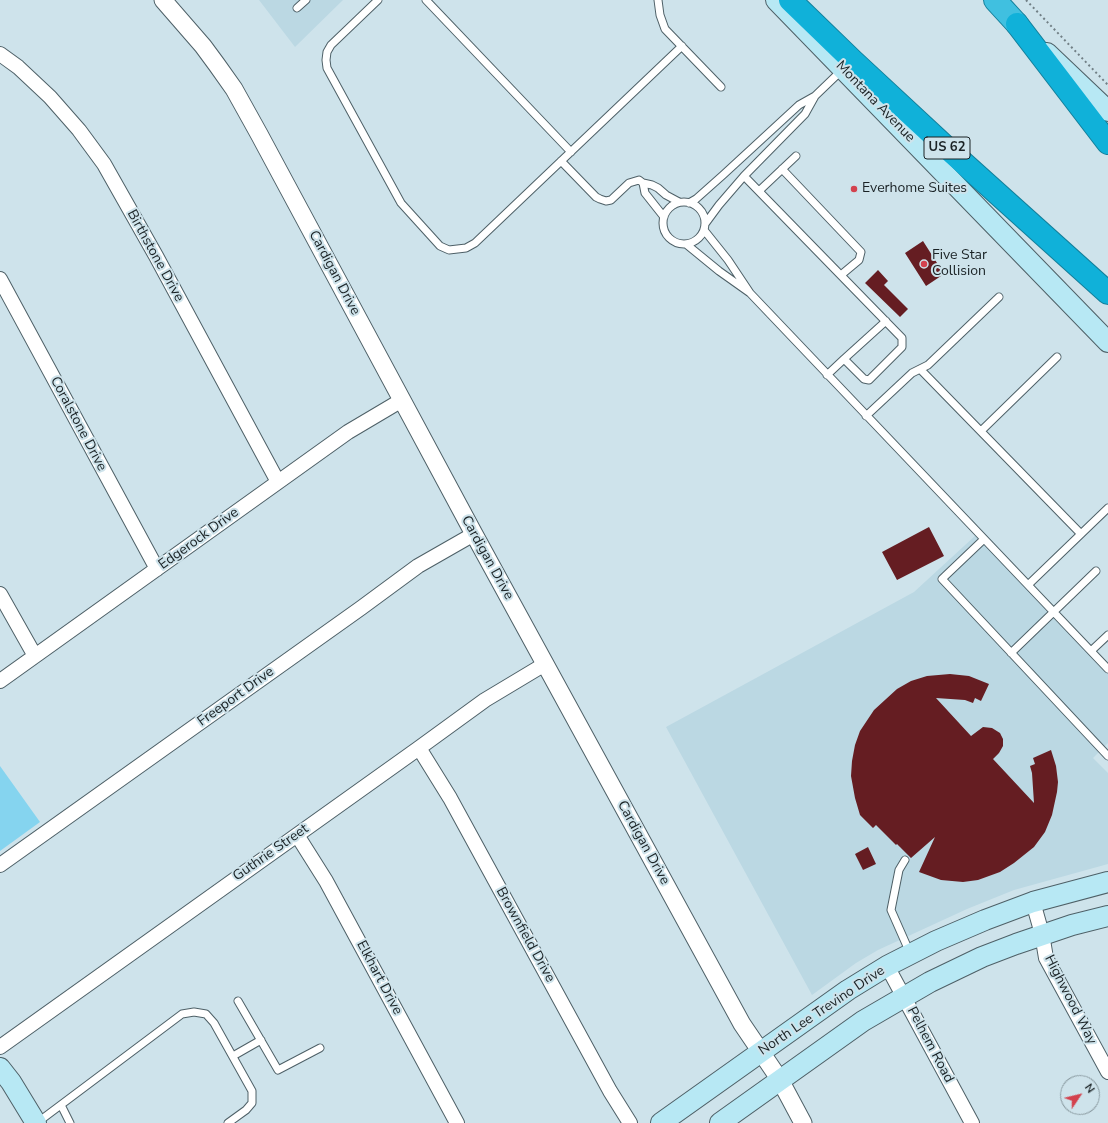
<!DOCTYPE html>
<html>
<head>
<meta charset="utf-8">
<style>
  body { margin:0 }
  #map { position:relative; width:1108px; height:1123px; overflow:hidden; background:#cee3eb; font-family:"Nunito Sans",sans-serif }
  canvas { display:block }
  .north { position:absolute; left:1060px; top:1075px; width:40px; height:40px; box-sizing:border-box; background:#cee3eb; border:1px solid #86969c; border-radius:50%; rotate:55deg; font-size:11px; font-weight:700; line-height:16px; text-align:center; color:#1a2225 }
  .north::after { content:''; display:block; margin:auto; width:14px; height:18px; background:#d3424e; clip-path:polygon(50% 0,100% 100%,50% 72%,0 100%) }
</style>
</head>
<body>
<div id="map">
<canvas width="1108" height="1123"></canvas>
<div class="north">N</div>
</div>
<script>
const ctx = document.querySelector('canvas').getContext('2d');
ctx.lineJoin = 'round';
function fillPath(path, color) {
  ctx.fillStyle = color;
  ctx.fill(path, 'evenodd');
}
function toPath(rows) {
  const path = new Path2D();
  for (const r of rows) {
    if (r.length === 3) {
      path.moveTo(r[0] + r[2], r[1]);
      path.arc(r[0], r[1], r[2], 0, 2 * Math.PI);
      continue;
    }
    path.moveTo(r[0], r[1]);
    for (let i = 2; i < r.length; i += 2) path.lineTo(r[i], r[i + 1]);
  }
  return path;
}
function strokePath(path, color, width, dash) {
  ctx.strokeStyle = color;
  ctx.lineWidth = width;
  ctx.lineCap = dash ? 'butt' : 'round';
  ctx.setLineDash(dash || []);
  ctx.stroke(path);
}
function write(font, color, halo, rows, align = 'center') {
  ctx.font = font + ' "Nunito Sans",sans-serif';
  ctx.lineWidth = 4;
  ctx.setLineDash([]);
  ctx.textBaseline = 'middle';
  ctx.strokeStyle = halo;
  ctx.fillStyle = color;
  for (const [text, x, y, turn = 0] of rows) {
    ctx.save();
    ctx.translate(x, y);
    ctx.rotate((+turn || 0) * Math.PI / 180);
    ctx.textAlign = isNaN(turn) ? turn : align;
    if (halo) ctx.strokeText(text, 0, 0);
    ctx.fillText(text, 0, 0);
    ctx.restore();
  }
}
fillPath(toPath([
  [259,0,343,0,295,47],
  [976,535,1108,674,1108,743,1093,758,1108,773,1108,864,1014,890,967,909,878,950,856,963,812,995,666,727,914,592]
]), '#bbd8e3');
fillPath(toPath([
  [0,766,40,822,0,851]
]), '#85d4ef');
fillPath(toPath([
  [923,241,944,274,926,286,905,253],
  [878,270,888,281,884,285,908,309,900,317,865,283],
  [929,527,944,556,897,580,882,552],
  [950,674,969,676,989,684,981,701,975,698,973,703,965,700,936,698,971,736,983,727,992,728,1000,733,1003,739,1003,746,999,753,993,759,1034,803,1032,773,1030,766,1035,764,1033,758,1051,750,1056,766,1058,782,1057,792,1052,815,1045,832,1034,847,1014,863,1000,872,978,880,963,882,941,880,919,872,935,837,911,858,897,844,896,845,876,825,873,828,860,815,855,798,851,776,852,761,855,745,860,731,874,710,897,689,911,681,927,676],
  [868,847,876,864,863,870,855,854]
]), '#651d22');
const service = toPath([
  [378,0,331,45,327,52,326,60,327,68,401,203,440,246,449,250,466,248,475,243,682,46],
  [426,0,571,152],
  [658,0,660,15,665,29,721,87],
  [297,8,306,0],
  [815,96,842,70],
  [561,161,596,197,600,199,606,201,611,200,629,183,639,180,643,183],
  [782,169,861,252,859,260,841,275],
  [744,176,902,338,902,347,869,380,864,379,844,359,827,375],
  [759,191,796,156],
  [684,223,21],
  [689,203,696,199,723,175,799,105,815,96,805,114,744,176,719,205,705,224],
  [664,217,645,193,643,183,652,185,658,188,666,195,679,202],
  [686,244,719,271,750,293,728,260,704,230],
  [750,293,1108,669],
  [844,359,886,321],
  [920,369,1081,534],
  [866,416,912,373,928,365,999,297],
  [981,431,1057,357],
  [984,539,942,579,1108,756],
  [1028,585,1108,508],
  [1091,651,1108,635],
  [1011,653,1096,571],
  [905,860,899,870,891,910,910,953],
  [238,1001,278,1070,320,1048],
  [233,1056,261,1040],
  [61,1105,70,1123],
  [38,1122,182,1014,194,1012,206,1014,214,1023,252,1091,252,1103,246,1110,228,1123]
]);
const minor = toPath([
  [0,54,18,67,50,97,79,130,104,164,156,256,278,482],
  [0,279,157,569],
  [0,594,35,656],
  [0,681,348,432,402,400],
  [419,748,450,798,610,1091,630,1123],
  [297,835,326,881,457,1123],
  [0,865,361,608,418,566,474,534],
  [1033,902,1042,934,1046,958,1108,1072],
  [887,966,972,1123],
  [0,1047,419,748,485,700,545,664]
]);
const tertiary = toPath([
  [163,0,203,46,217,65,234,89,259,134,474,534,742,1024,780,1080,803,1123]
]);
const secondary = toPath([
  [776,0,1108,342],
  [1047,53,1108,111],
  [0,1068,11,1082,36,1123],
  [661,1123,848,990,887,966,936,941,985,920,1033,902,1108,882],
  [720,1123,863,1021,930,982,982,957,1016,944,1072,925,1108,916]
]);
const trunk = toPath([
  [995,0,1017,24]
]);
const motorway = toPath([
  [790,0,852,60,949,150,1108,293],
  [1017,24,1108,143]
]);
strokePath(service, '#4e6067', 9);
strokePath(minor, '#4e6067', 16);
strokePath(tertiary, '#4e6067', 19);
strokePath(secondary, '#4e6067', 22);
strokePath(trunk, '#147f9a', 24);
strokePath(motorway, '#147f9a', 24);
strokePath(toPath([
  [1026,0,1108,85]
]), '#717f85', 2, [2, 3]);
strokePath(service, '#fff', 7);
strokePath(minor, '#fff', 14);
strokePath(tertiary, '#fff', 17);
strokePath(secondary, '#b7e8f4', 20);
strokePath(trunk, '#40c0e0', 22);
strokePath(motorway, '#10b1d9', 22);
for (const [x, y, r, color] of [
  [854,189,4,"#d3424e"],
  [924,264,4,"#d3424e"]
]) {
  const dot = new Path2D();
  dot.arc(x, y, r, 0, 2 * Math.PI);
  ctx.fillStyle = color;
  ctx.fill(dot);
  strokePath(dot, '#cee3eb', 1.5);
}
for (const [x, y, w] of [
  [947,148,46]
]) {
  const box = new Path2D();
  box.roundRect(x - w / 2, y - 11, w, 22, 3);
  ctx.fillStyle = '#cee3eb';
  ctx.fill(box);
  strokePath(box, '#1a2225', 1);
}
write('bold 13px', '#1a2225', null, [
  ["US 62",947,148]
]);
write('14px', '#1a2225', '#cee3eb', [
  ["Montana Avenue",875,102,46],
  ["Birthstone Drive",155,256,61],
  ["Cardigan Drive",334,273,62],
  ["Coralstone Drive",78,424,62],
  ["Edgerock Drive",199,539,-36],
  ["Cardigan Drive",487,558,61],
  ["Freeport Drive",236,697,-36],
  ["Cardigan Drive",643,843,61],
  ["Guthrie Street",271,853,-35],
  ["Brownfield Drive",525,935,61],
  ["Elkhart Drive",379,978,62],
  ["Highwood Way",1070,1000,63],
  ["North Lee Trevino Drive",822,1011,-34],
  ["Pelhem Road",930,1045,62]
]);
write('14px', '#1a2225', '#cee3eb', [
  ["Everhome Suites",862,189],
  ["Five Star",932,256],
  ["Collision",932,272]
], 'left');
</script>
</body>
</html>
